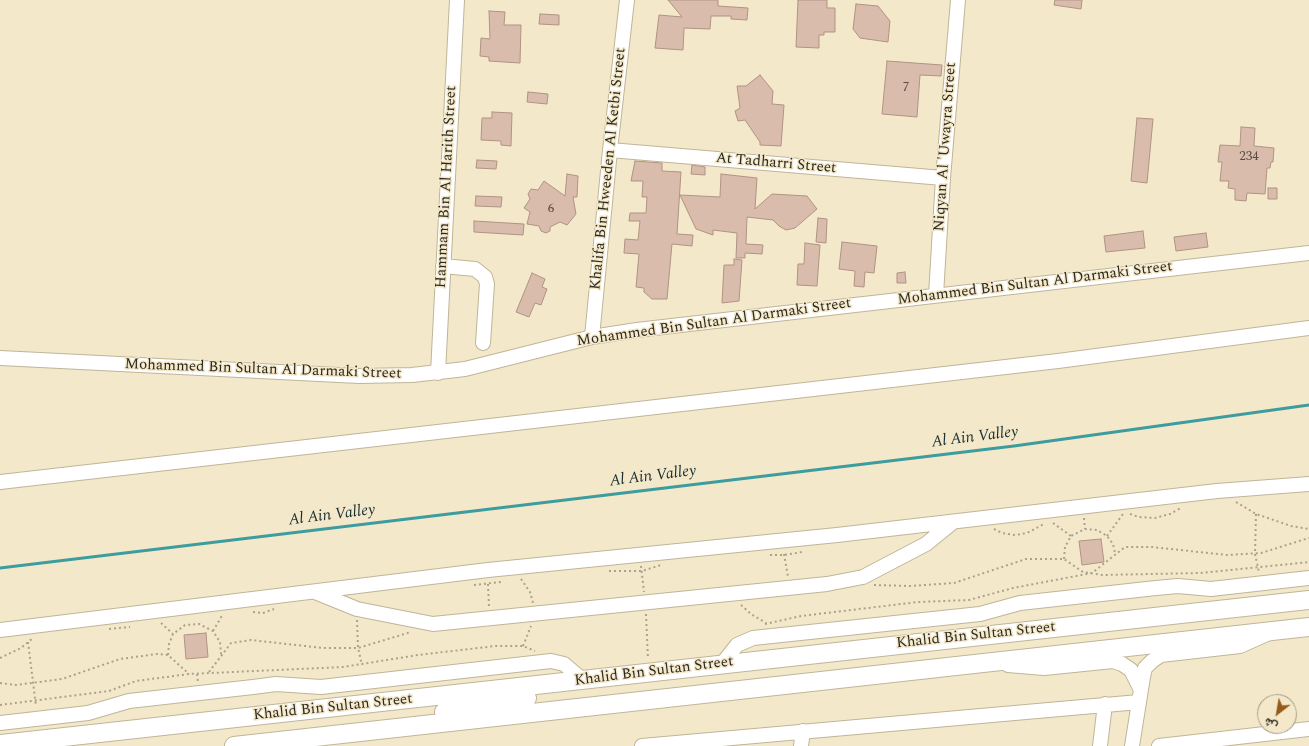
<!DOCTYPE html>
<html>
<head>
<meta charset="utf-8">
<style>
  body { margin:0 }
  #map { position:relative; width:1309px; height:746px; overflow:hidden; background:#f4e8cb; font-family:Spectral,Vazirmatn,serif }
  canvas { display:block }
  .north { position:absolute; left:1257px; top:694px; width:40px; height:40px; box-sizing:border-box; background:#f4e8cb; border:1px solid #a49b85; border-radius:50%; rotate:211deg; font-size:11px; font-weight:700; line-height:16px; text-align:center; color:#2c281d }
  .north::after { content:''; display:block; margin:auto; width:14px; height:18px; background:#965b1a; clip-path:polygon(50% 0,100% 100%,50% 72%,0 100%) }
</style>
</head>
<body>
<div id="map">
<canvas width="1309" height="746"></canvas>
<div class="north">ش</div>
</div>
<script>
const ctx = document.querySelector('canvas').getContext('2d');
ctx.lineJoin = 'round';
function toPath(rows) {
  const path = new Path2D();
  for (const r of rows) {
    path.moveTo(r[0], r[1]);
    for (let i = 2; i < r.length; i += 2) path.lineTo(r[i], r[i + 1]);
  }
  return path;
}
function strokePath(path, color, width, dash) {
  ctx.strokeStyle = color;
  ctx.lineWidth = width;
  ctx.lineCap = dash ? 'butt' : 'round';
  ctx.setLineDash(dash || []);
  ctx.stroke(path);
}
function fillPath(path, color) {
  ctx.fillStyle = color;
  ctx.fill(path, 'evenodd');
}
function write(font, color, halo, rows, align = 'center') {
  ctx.font = font + ' Spectral,serif';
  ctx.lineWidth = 3;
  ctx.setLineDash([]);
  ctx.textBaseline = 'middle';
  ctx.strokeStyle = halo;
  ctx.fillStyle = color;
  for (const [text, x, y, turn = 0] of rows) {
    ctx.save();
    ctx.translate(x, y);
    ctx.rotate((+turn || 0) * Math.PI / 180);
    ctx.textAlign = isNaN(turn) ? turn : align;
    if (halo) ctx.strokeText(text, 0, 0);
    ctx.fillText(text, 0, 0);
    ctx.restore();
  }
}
strokePath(toPath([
  [0,568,1014,446,1309,405]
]), '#3d9c9d', 3);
const building = toPath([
  [668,0,718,0,718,6,748,8,747,20,731,19,731,16,711,16,710,29,684,28,683,50,655,48,659,15,682,17,668,0],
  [798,0,827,0,827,8,835,8,835,32,824,32,824,35,819,35,819,48,796,47,798,0],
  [1055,0,1082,0,1081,9,1054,5,1055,0],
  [856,4,878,6,890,21,888,42,860,38,853,29,856,4],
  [489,11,505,12,504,25,521,25,520,63,489,61,489,57,480,56,481,38,490,39,489,11],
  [540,14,559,15,559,25,539,24,540,14],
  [887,61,942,65,941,76,920,75,917,117,882,114,887,61],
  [760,75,773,91,772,104,784,105,781,146,760,145,760,142,745,120,738,121,735,111,740,108,737,86,746,86,760,75],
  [528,92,548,94,547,104,527,102,528,92],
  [492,112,512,113,511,146,501,145,501,141,481,140,482,118,492,118,492,112],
  [1137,118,1153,119,1147,183,1131,181,1137,118],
  [1241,127,1255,128,1254,146,1274,148,1273,162,1271,162,1270,168,1267,168,1265,194,1247,193,1246,201,1235,200,1235,189,1228,188,1229,181,1220,181,1222,162,1218,162,1220,145,1240,146,1241,127],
  [477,160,497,161,496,169,476,168,477,160],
  [635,161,662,163,662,171,681,172,677,234,693,235,692,246,672,244,667,299,652,299,644,292,644,288,636,287,639,254,624,253,625,239,638,240,640,221,629,221,630,213,646,213,647,197,642,197,643,181,631,181,635,161],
  [692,165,705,167,705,175,691,174,692,165],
  [567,174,578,176,577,197,573,197,576,214,567,225,560,222,550,227,550,231,546,233,541,231,539,226,527,224,530,212,524,208,530,199,528,194,531,189,538,190,544,181,565,196,567,174],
  [721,174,757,178,755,209,772,194,807,196,817,209,795,228,786,230,779,226,773,220,747,217,746,244,763,245,762,254,745,253,745,258,736,258,737,233,713,230,713,235,696,229,680,195,720,197,721,174],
  [1268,188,1277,188,1277,199,1268,199,1268,188],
  [476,196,502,197,501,207,475,206,476,196],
  [818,218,827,219,826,243,816,242,818,218],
  [474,221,524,224,523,235,474,232,474,221],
  [1143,231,1145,248,1106,252,1104,236,1143,231],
  [1206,233,1208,247,1176,251,1174,237,1206,233],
  [842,242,877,246,874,273,865,272,864,287,854,286,855,271,839,269,842,242],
  [805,243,820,245,817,286,797,285,798,264,804,264,805,243],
  [734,259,742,260,739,301,722,303,724,265,734,265,734,259],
  [905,272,906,283,897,283,897,273,905,272],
  [532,273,545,279,542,287,547,289,541,305,535,303,529,317,516,312,532,273],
  [1101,539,1104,562,1082,565,1079,541,1101,539],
  [206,633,208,657,186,659,184,635,206,633]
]);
fillPath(building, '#dabcac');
strokePath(building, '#af9383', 1);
const minor = toPath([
  [610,150,943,178],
  [443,266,475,269,485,277,487,284,483,343],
  [936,295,943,178,958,0],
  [592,337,610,150,627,0],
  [0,358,359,376,412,375,465,369,592,337,637,330,1309,253],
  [438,373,457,0],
  [0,482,1058,361,1309,328],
  [315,592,357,609,433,624,827,584,863,577,926,544,953,522],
  [0,630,488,570,837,535,1217,491,1309,484],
  [722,664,737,645,753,638,980,614,1020,603,1156,588,1178,586,1211,589,1309,578],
  [1008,665,1044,668,1113,661,1122,664,1131,670,1140,688],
  [0,723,88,713,129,701,253,687,276,684,321,687,551,661,564,664,583,680],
  [642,746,1139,702],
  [801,746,803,731],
  [1100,746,1105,704],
  [1132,746,1143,677,1145,668,1152,661,1161,655,1240,646,1269,633],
  [1159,746,1309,729]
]);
const major = toPath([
  [444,712,527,698],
  [0,744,1309,600],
  [234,746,1309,627]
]);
strokePath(minor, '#c0b598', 16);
strokePath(major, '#c0b598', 20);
strokePath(toPath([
  [1236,502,1256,514,1291,526,1309,529],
  [1130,514,1139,517,1155,518,1170,514,1181,508],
  [1256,514,1255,554,1259,572],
  [1084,518,1085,529],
  [1053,523,1071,536],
  [994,529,1002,533,1015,535,1027,533,1044,524],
  [1107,536,1123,514],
  [784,554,788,577],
  [770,555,784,555,802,552],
  [1064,559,1065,547,1071,536,1085,529,1097,530,1107,536,1113,544,1115,553],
  [641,566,644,592],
  [609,571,642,571,661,565],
  [521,579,530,592,533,603],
  [488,584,489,607],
  [474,585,501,582],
  [874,585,910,586,954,583,1026,559,1064,559,1083,572,1102,575,1200,573,1309,562],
  [741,605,751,614,766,623],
  [253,612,263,613,274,609],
  [646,614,648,659],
  [357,620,358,648,362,665],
  [161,623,173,634],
  [765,624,801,616,918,602,969,600,1013,588,1092,573,1125,547,1152,547,1227,555,1261,553,1309,538],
  [109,629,130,627],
  [213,631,223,614],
  [28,642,36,706],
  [523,646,531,626],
  [168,655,169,644,173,634,185,625,199,624,213,631,220,642,221,654],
  [0,658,21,648,33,638],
  [209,672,231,643,251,640,323,648,358,648,411,632],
  [197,674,198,682],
  [0,683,16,685,62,679,120,659,157,654,168,655,189,674],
  [0,705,109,691,136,681,189,674,343,667,418,655,495,646,523,646,535,651]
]), '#aba28c', 2, [2, 3]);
strokePath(minor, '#fff', 14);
strokePath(major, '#fff', 18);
write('13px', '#584d41', null, [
  ["7",906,88],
  ["234",1249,157],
  ["6",551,209]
]);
write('15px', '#2c281d', '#f4e8cb', [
  ["Niqyan Al 'Uwayra Street",946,147,-86],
  ["At Tadharri Street",776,164,5],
  ["Khalifa Bin Hweeden Al Ketbi Street",609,169,-84],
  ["Hammam Bin Al Harith Street",447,187,-87],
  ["Mohammed Bin Sultan Al Darmaki Street",1035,284,-7],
  ["Mohammed Bin Sultan Al Darmaki Street",714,323,-8],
  ["Mohammed Bin Sultan Al Darmaki Street",263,370,2],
  ["Khalid Bin Sultan Street",976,636,-6],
  ["Khalid Bin Sultan Street",654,672,-7],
  ["Khalid Bin Sultan Street",333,708,-6]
]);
write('italic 16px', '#1a2f30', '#f4e8cb', [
  ["Al Ain Valley",975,438,-7],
  ["Al Ain Valley",653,477,-7],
  ["Al Ain Valley",332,516,-7]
]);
</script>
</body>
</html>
